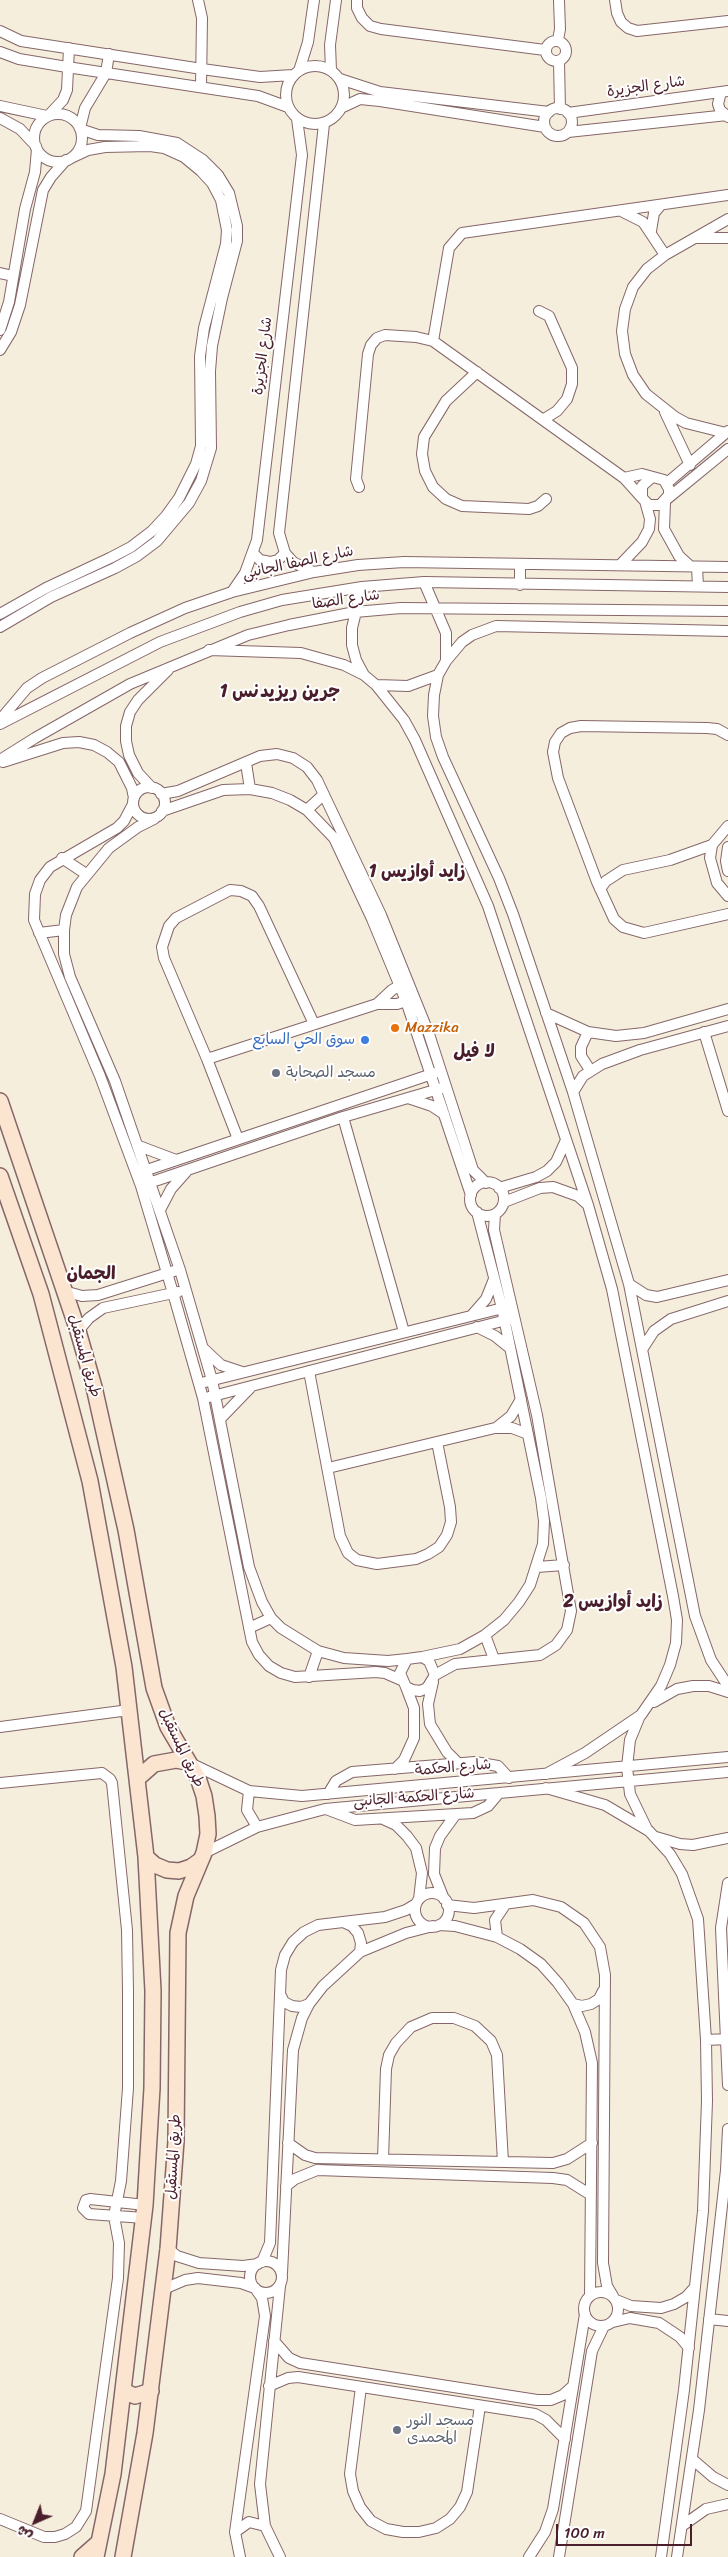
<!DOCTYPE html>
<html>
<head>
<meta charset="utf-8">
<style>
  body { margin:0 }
  #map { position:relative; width:728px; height:2557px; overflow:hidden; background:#f6eedd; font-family:Sriracha,"Playpen Sans Arabic",sans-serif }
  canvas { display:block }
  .north { position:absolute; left:10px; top:2497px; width:50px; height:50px; -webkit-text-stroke:4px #fff; paint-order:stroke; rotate:224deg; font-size:14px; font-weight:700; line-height:20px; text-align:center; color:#4a1f2b }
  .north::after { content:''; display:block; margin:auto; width:18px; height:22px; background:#4a1f2b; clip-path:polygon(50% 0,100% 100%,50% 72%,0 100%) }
  .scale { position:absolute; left:556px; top:2524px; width:136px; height:22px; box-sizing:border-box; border:2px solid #4a1f2b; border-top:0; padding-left:6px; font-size:15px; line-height:18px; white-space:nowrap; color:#4a1f2b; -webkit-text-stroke:4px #fff; paint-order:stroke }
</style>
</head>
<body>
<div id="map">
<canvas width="728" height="2557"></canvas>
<div class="north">ش</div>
<div class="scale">100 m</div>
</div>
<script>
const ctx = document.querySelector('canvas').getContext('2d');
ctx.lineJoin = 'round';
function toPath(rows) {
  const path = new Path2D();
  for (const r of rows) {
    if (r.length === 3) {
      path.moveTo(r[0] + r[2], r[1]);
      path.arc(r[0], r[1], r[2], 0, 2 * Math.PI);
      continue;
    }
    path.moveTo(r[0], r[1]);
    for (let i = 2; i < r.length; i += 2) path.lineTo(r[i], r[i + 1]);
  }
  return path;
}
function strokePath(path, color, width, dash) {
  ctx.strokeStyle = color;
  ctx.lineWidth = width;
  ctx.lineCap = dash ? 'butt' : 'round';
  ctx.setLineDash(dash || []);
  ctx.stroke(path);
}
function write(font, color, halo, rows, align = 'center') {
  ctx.font = font + ' Sriracha,"Playpen Sans Arabic",sans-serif';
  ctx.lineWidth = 4;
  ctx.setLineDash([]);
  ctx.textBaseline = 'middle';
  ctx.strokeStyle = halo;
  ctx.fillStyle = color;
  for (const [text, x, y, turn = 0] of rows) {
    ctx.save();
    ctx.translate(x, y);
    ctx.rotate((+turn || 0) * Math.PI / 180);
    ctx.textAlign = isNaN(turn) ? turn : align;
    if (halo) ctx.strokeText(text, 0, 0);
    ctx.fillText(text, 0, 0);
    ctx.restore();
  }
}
const street = toPath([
  [198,0,202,18,201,87],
  [357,0,357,8,362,18,370,26,381,29,545,50],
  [615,0,617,13,621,22,628,28,637,31,728,21],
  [0,31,21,41,202,69,260,77,293,75],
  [558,40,560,29,559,0],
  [556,51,10],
  [0,52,19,59,67,67,258,96,288,107],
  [559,61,560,109],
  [315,95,29],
  [331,70,330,45,336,0],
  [299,71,308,42,314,0],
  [340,79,380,92,549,112],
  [721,92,718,104,720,110,728,117],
  [0,106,47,116],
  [343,107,360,99,380,101,545,127],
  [558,122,14],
  [568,113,728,91],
  [58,138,24],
  [49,115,63,100,67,90,69,48],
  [0,118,20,129,36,146],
  [80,128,85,108,106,73,109,54],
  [568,132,728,115],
  [623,212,643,222,665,255],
  [651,231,654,213,660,206],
  [697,238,728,238],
  [0,273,13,276],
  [539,311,549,316,572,368,572,384,567,399,557,411,544,419],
  [0,330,9,302,25,209,35,172,37,149],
  [433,341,449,248,462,233,728,195],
  [0,350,11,332,20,305,43,190,51,177,66,160],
  [477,372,446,401,424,437,422,454,425,471,433,487,446,499,462,506,529,509,538,506,546,499],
  [665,412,690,465],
  [726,433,686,423,675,417,646,394,633,375,625,354,622,331,625,309,633,287,647,269,665,255,728,219],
  [624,478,642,474,664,480,669,489,669,495,660,505,649,505,642,498,642,486,651,478],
  [667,483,728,431],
  [359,487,356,479,368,354,371,345,377,338,385,335,416,337,433,341,624,478,642,498],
  [667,499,728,449],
  [665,502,664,529,679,556,690,566],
  [254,554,260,560,270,562,278,560,285,553],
  [621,564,642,542,649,529,650,519,645,501],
  [697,567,698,586],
  [313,572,293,562,285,553,279,533,324,124],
  [424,582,446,633,446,660],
  [520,585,520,565],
  [362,587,352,628,352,645,356,660,364,675],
  [232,592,245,573,257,540,302,155,297,119],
  [0,614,46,588,110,558,131,547,152,531,166,516,179,498,196,464,201,446,200,356,204,328,226,244,227,230,221,200,212,183,201,171,184,157,164,148,150,146,105,147,88,150,73,157],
  [0,627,51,597,115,568,137,556,157,541,189,503,201,481,211,448,210,371,212,346,222,298,237,241,237,226,229,193,218,175,203,160,177,143,139,136,98,135,80,129],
  [728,631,496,626,472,635,462,642,446,661,438,675,434,695,433,716,436,737,443,757,499,878,513,914,573,1092,629,1284,695,1616,711,1660,728,1686],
  [209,650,301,653,344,665,364,675,376,685,404,720,415,740,488,906,588,1205,612,1289,673,1596,677,1620,676,1643,670,1665,661,1686,641,1715,585,1753,546,1774],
  [376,685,408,686,438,675],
  [0,720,27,688,42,678,130,633,185,608,232,592,314,572,358,565,404,562,728,567],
  [0,724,160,642,240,612,282,600,362,587,424,582,728,587],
  [728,735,717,729,707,728,581,726,570,728,561,733,555,742,553,752,558,778,597,882,614,919,623,927,644,933,728,914],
  [0,760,35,738,130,684,248,635,289,625,355,612,401,608,728,611],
  [3,762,63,743,79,742,94,745,107,752,119,762,132,788,134,798],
  [246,763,250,789],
  [149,803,16],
  [152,788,138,773,129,755,126,741,126,726,130,712,138,700,168,670],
  [161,794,178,791,260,756,277,754,293,758,307,767,317,780,381,915,429,1034,473,1170,486,1183],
  [133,804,124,821,117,828,50,867,40,880,35,894,34,920,100,1076,141,1186,173,1293,203,1398,252,1642,259,1655,269,1666,281,1673,295,1677,376,1672,385,1673,401,1680],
  [307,810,323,795],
  [162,811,223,790,250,789,272,793,290,800,307,810,334,838,372,919,406,1001,471,1195],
  [154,819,138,827,109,848,77,887,66,915,64,930,64,954,70,977,115,1081,180,1270,212,1380,249,1567,262,1602,271,1618,281,1628,318,1651,344,1658,388,1661,407,1659],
  [728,826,712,845,710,858,717,883,728,896],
  [728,847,726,861,728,871],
  [62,858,86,874],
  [600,889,606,881,623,870,670,860,712,845],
  [39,933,64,930],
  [377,1004,392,990,405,982],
  [546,1013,588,1032,616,1036,644,1033,728,1009],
  [588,1032,581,1047,581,1056,590,1070],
  [704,1032,728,1111],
  [207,1059,377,1004,397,1004,412,999],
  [573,1092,583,1076,602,1064,640,1050,728,1026],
  [408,1098,432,1106,444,1114],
  [343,1117,404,1332],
  [238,1139,207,1059,164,958,162,947,169,926,176,918,230,890,241,891,252,896,259,906,314,1024],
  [139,1146,176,1160],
  [141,1172,435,1073],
  [487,1199,17],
  [146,1184,343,1117,442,1088],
  [499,1188,536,1177,547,1171,556,1162,566,1140],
  [504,1202,540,1188,553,1187,578,1196,588,1205],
  [160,1210,171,1189,186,1172],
  [629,1284,646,1295,657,1297,728,1280],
  [64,1291,82,1296,98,1295,174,1271],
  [472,1315,486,1299,494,1279],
  [477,1327,495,1336,510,1348],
  [78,1331,89,1318,103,1308,178,1292],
  [643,1348,654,1331,671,1319,728,1301],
  [204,1349,221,1365,242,1372],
  [309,1371,340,1536,348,1553,357,1560,377,1564,416,1559,428,1554,439,1547,447,1535,451,1522,450,1507,437,1442],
  [205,1382,507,1307],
  [209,1397,510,1319],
  [220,1419,250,1388],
  [496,1428,511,1416,521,1399],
  [328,1468,495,1428,512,1428,528,1434],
  [537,1567,564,1565],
  [249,1628,271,1618],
  [485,1635,494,1659],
  [422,1657,460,1649,485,1635,504,1620,519,1602,530,1585,543,1544,544,1521,541,1498,502,1308,477,1212],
  [435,1675,429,1661,422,1657,407,1659,400,1673,406,1687,413,1690,420,1691,427,1688,435,1675,455,1664,540,1655,556,1645,567,1630,571,1611,537,1415,494,1230,495,1214],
  [309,1677,318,1651],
  [433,1682,428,1704,430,1724,447,1752,458,1763],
  [654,1702,677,1689,693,1686,709,1686,728,1692],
  [639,1718,630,1740,627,1767,630,1794,646,1827],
  [0,1727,129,1710],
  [190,1763,249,1791,302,1796,728,1757],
  [395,1769,404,1760,414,1738,414,1708,406,1687],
  [0,1783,102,1773,110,1779,112,1783,127,1930,128,1991,128,2088,121,2181,114,2216,119,2243,118,2278,86,2511,76,2527,65,2534,55,2537,44,2537,0,2519],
  [546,1788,605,1805,649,1831,670,1854,682,1874,698,1919,706,2040,707,2101,703,2211,684,2390,661,2557],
  [249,1791,247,1810,257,1827],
  [328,1794,336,1781,352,1772,475,1762,498,1766,509,1778],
  [326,1809,355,1820,473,1813,488,1806,499,1793],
  [383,1819,396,1825,407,1836,416,1848,422,1873,419,1899],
  [656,1837,680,1844,693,1845,728,1838],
  [204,1853,257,1827,325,1809,728,1772],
  [728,1883,721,1928,728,2085],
  [432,1910,17],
  [444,1899,434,1874,435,1848,440,1836,456,1814],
  [447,1905,474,1908,533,1900,561,1907,584,1923,600,1947,605,1975,603,2263,607,2286,613,2296],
  [343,1922,352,1926,358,1933,361,1943,360,1952],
  [439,1925,455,1926,497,1937,520,1949,541,1964,558,1983,573,2004,585,2032,592,2063,590,2296],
  [497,1937,495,1920,505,1905],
  [280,1994,284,2002,292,2006,301,2007,309,2004],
  [573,2004,582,2006,591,2004,599,1999,603,1991],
  [706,2040,727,2039],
  [288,2143,305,2155,315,2158,553,2163,567,2159,592,2143],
  [383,2159,386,2069,389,2055,396,2043,411,2027,432,2018,454,2018,475,2026,491,2041,497,2055,503,2162],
  [286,2186,295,2179,317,2170,553,2178,567,2180,591,2195],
  [144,2218,89,2214,83,2208,86,2200,90,2199,145,2205],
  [168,2249,177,2256,199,2263,243,2266,258,2264],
  [266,2277,16],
  [262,2262,270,2243,281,1970,285,1955,293,1942,304,1932,318,1925,385,1917,406,1910,416,1904],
  [282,2273,293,2050,302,2018,309,2004,323,1986,360,1952,406,1933,433,1926],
  [164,2289,185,2280,198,2278,241,2283,255,2288],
  [601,2309,17],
  [616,2300,631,2306,661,2308,674,2304,686,2297,695,2287],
  [709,2319,728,2321],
  [613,2322,630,2318,659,2323,680,2337,689,2348],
  [274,2341,289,2358,300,2363,537,2400,551,2400,563,2395,573,2386],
  [269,2386,288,2378,298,2377,535,2414,546,2420,565,2439],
  [361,2387,350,2474,353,2491,360,2507,371,2521,386,2529,403,2532,419,2532,436,2528,450,2519,460,2507,467,2492,480,2406],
  [692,2459,713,2477,728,2485],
  [682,2526,706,2509,728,2504],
  [235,2532,249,2522,265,2526],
  [240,2557,235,2532,265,2316,262,2298,257,2291],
  [280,2557,265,2526,260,2484,280,2286],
  [529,2557,545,2532,553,2509,585,2314],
  [559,2557,592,2351,604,2326],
  [677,2557,699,2410,726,2170,728,2129]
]);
const secondary = toPath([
  [0,1101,78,1331,94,1387,126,1530,154,1688,168,1727,198,1778,204,1796,207,1816,208,1834,204,1853,186,1896,178,1933,176,2141,168,2249,145,2433,123,2557],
  [0,1176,41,1294,90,1481,124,1667,146,1857,153,1991,152,2088,145,2205,113,2474,96,2557],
  [137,1779,154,1764,176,1760,187,1762],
  [146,1857,155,1865,167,1870,179,1871,191,1867,201,1860],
  [123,2391,135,2396,151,2391],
  [82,2557,99,2542]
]);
strokePath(street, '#866769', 12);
strokePath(secondary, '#866769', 18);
strokePath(street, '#fff', 10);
strokePath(secondary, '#fce5d0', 15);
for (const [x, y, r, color] of [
  [395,1028,5,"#e8710a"],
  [365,1040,5,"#3f7fe0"],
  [276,1073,5,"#6b7280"],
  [397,2430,5,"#6b7280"]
]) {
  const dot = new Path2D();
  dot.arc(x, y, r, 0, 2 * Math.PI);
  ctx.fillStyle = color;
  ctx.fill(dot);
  strokePath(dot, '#fff', 2);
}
write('15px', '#4a1f2b', '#fff', [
  ["شارع الجزيرة",646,87,-8],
  ["شارع الجزيرة",263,356,-83],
  ["شارع الصفا الجانبى",298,563,-12],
  ["شارع الصفا",346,600,-8],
  ["طريق المستقبل",84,1356,74],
  ["طريق المستقبل",181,1748,64],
  ["شارع الحكمة",453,1768,-5],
  ["شارع الحكمة الجانبى",414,1798,-4],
  ["طريق المستقبل",174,2157,-87]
]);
write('15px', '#c56008', '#fff', [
  ["Mazzika",405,1028]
], 'left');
write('15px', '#366cbe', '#fff', [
  ["سوق الحي السابع",355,1040]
], 'right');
write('15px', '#5b616d', '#fff', [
  ["مسجد الصحابة",286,1073],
  ["مسجد النور",407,2421],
  ["المحمدى",407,2438]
], 'left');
write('bold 18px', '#4a1f2b', '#fff', [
  ["جرين ريزيدنس 1",280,692],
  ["زايد أوازيس 1",417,872],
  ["لا فيل",474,1052],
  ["الجمان",91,1274],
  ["زايد أوازيس 2",613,1602]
]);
</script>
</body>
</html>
